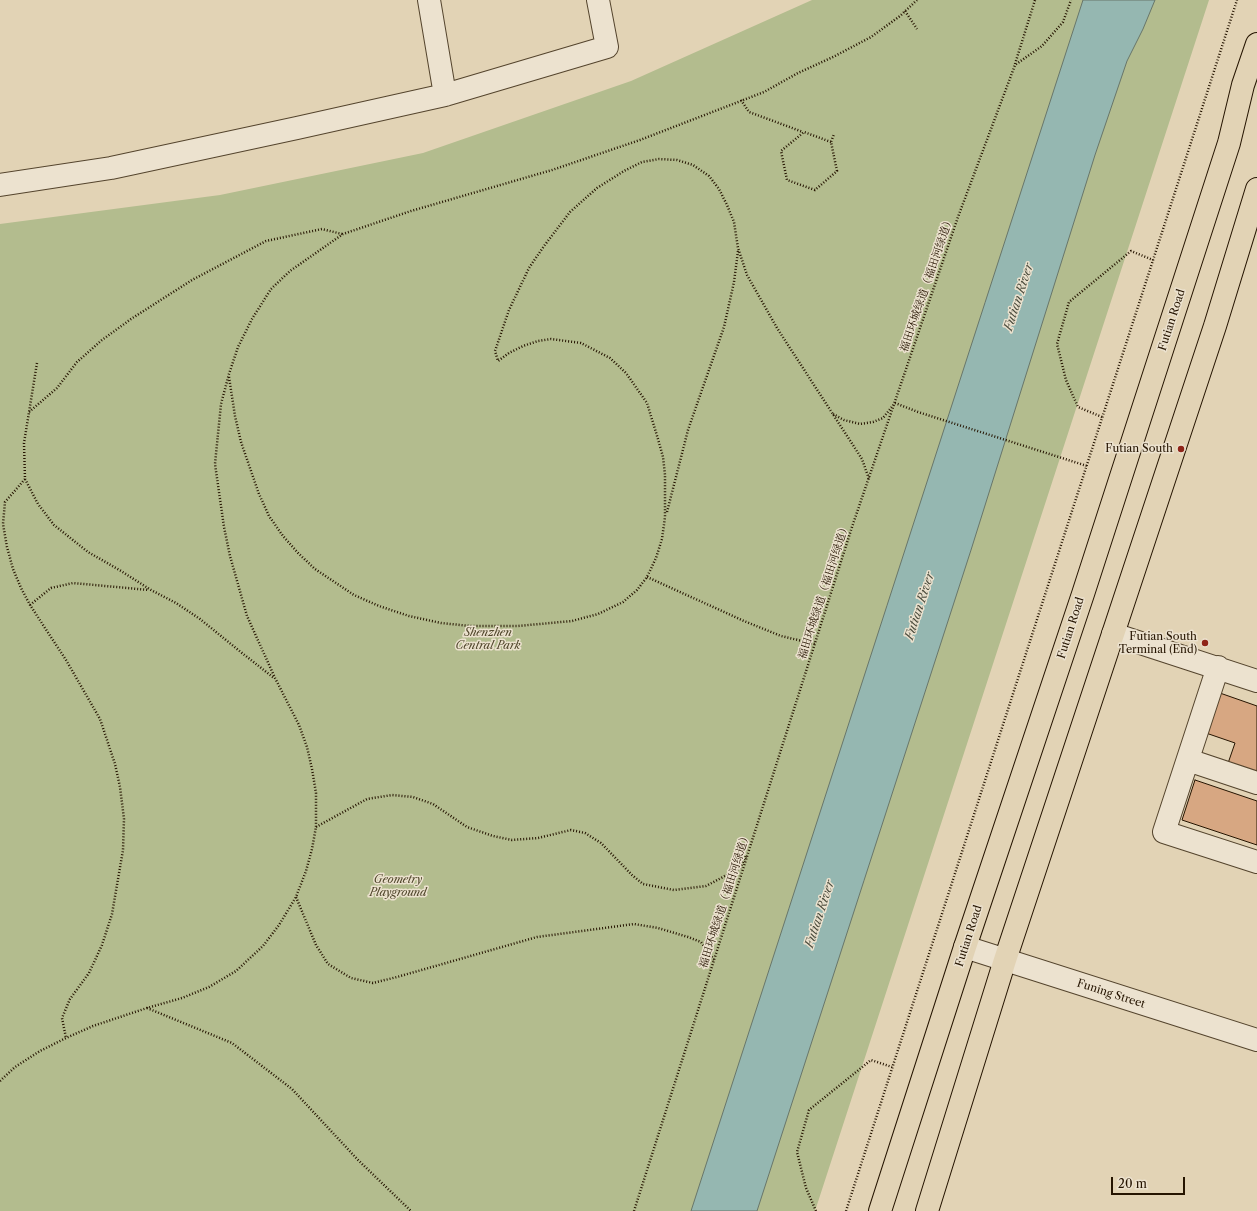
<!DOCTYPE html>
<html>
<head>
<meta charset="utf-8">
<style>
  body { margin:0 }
  #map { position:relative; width:1257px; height:1211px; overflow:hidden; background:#e2d3b5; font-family:"Libre Caslon Text",serif }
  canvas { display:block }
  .scale { position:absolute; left:1111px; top:1177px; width:74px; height:18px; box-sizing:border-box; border:2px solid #251400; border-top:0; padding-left:5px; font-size:12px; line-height:14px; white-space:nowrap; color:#251400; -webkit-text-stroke:3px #ece2cf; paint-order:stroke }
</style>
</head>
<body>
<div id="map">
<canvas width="1257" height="1211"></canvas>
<div class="scale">20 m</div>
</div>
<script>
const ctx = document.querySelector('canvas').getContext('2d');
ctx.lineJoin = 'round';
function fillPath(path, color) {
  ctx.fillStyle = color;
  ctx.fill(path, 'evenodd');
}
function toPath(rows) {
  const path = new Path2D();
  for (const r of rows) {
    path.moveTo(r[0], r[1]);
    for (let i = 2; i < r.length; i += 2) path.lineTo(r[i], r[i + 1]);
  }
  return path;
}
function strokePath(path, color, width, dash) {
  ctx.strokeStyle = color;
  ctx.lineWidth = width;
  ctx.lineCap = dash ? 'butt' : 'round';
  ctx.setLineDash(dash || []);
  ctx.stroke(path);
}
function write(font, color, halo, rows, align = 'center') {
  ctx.font = font + ' "Libre Caslon Text","Noto Serif SC",serif';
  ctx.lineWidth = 3;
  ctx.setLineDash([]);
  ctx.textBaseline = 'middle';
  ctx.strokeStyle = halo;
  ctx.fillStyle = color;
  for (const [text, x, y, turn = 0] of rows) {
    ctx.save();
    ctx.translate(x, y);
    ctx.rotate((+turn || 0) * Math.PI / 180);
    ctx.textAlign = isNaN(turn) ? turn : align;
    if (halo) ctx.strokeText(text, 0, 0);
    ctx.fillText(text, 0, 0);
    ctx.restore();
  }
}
fillPath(toPath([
  [812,0,1209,0,815,1211,0,1211,0,224,220,195,423,153,631,81]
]), '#b3bc8e');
const water = toPath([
  [1083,0,1155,0,1143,29,1127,61,1095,155,971,550,757,1211,691,1211,1083,0]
]);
fillPath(water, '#95b7b1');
strokePath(water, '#68766a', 1);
const building = toPath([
  [1217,692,1257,706,1257,783,1225,772,1235,743,1203,732,1217,692],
  [1195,780,1257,801,1257,845,1182,820,1195,780]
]);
fillPath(building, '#d7a782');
strokePath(building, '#251400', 1);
const minor = toPath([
  [429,0,445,95],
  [0,185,111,168,297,128,445,95,607,47,598,0],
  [1113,634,1257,681],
  [1218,667,1164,832,1257,862],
  [1188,760,1257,783],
  [965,947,1257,1040]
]);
const major = toPath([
  [880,1211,965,947,1083,594,1229,143,1243,85,1257,44],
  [927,1211,1005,960,1215,326,1257,189]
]);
strokePath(minor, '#54442d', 24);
strokePath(major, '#251400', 24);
strokePath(toPath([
  [905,11,917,29],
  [1015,64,1035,0],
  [741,100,749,112,803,132],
  [831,142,804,132,781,151,787,180,815,190,837,171,831,142,834,134],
  [37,363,24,443,25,479,38,504,54,525,88,552,121,571,151,590,176,603,200,619,242,653,274,678],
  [229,377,235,416,241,442,259,494,269,516,283,536,298,553,315,569,354,595,379,606,409,616,441,623,470,626,518,626,572,621,598,614,623,602,637,590,647,577,656,558,662,539,665,517,665,475,663,457,658,439,647,403,626,373,610,358,581,343,551,339,538,341,523,346,509,353,498,361,495,351,509,310,529,268,544,246,570,212,597,188,624,171,642,162,659,159,677,160,693,165,709,176,719,189,727,205,734,222,738,248,747,275,777,328,862,459,869,479],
  [29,412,57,388,77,362,102,340,131,319,192,280,266,241,322,229,342,234],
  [833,414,844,420,860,424,873,422,883,418,895,403,918,412,1087,466],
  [1102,417,1078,407,1066,380,1057,344,1069,302,1131,251,1153,260],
  [25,479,5,502,3,524,7,547,13,569,21,588,30,605,66,660,100,719,115,764,120,787,124,819,123,850,112,914,102,945,89,973,70,999,62,1018,66,1038],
  [667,512,688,430,724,327,734,282,738,251],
  [647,577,744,621,781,636,815,644],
  [30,605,51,588,73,583,149,590],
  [316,827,367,799,392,795,413,797,433,804,467,827,493,836,512,840,538,838,571,830,585,833,601,843,632,875,643,884,674,890,706,886,740,868,746,856],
  [296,897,316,945,328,964,351,978,373,983,397,977,537,937,634,924,658,928,688,937,701,942,714,960],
  [147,1008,232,1043,292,1089,358,1160,411,1211],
  [0,1081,15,1067,40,1051,66,1038,93,1026,147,1008,182,998,209,987,236,971,263,946,279,925,296,897,306,871,312,849,316,827,316,793,312,769,307,747,299,725,275,678,247,616,230,556,224,527,215,464,221,404,229,374,238,347,252,319,271,289,290,271,343,234,411,211,552,170,640,140,764,92,798,73,835,56,871,37,900,16,917,0],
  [634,1211,852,527,958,217,1015,65,1042,46,1063,22,1071,0],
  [816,1211,806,1188,797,1152,809,1110,871,1060,892,1067],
  [846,1211,1237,0]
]), '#251400', 2.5, [1, 2]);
strokePath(minor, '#ece2cf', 22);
strokePath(major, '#e2d3b5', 22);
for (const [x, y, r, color] of [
  [1181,449,4,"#8f2418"],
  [1205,643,4,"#8f2418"]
]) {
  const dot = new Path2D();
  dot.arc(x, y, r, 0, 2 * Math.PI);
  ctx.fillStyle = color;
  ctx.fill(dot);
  strokePath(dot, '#ece2cf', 1.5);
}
write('11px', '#251400', '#ece2cf', [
  ["福田环城绿道（福田河绿道）",927,284,-71],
  ["Futian Road",1172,320,-72],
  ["福田环城绿道（福田河绿道）",824,591,-72],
  ["Futian Road",1071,628,-72],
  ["福田环城绿道（福田河绿道）",725,900,-72],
  ["Futian Road",969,936,-72],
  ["Funing Street",1111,994,18]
]);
write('11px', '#251400', '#ece2cf', [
  ["Futian South",1173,449],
  ["Futian South",1197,637],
  ["Terminal (End)",1197,650]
], 'right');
write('italic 11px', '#50462b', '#ece2cf', [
  ["Shenzhen",488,633],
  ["Central Park",488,646],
  ["Geometry",398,880],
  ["Playground",398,893]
]);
write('italic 12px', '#4c4d3e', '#ece2cf', [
  ["Futian River",1019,297,-72],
  ["Futian River",920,606,-72],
  ["Futian River",820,914,-72]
]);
</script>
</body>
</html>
